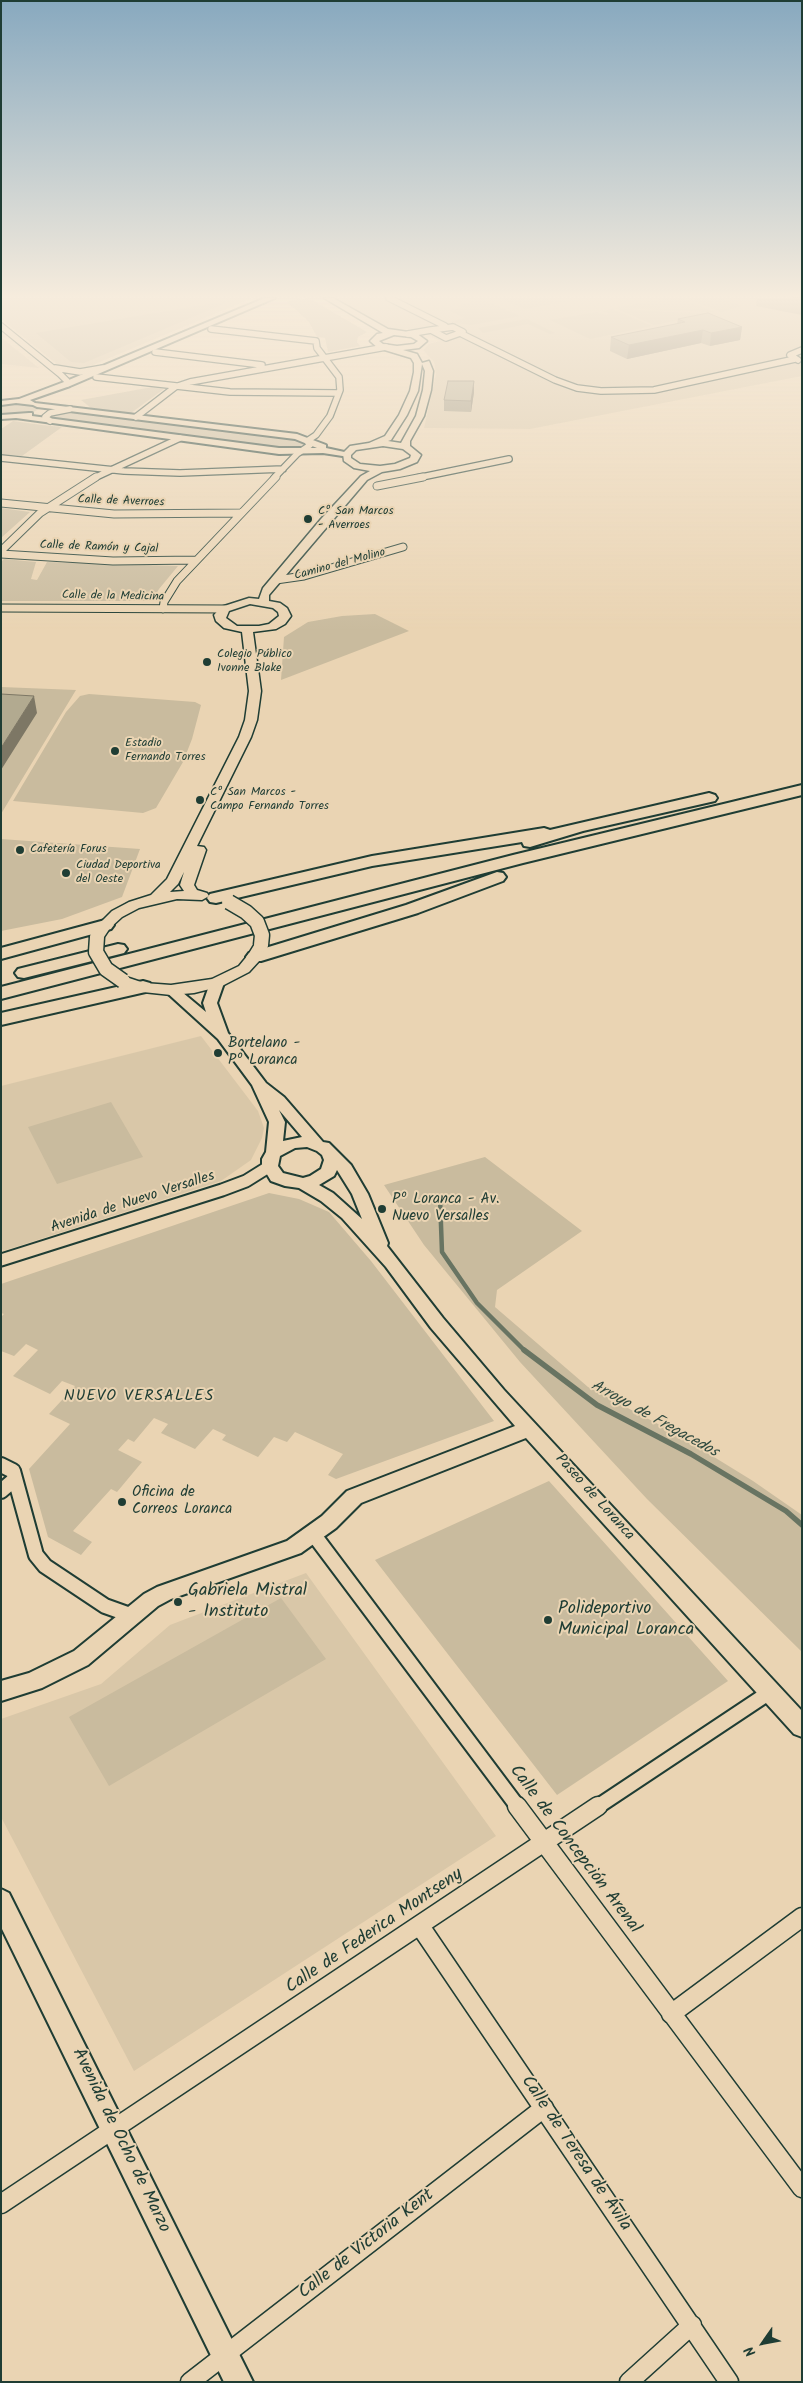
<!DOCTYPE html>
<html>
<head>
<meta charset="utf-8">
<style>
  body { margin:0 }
  #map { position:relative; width:803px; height:2383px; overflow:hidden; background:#ead4b3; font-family:Kalam,sans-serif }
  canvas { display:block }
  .frame { position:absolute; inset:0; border:2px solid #1f3d34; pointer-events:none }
  .north { position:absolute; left:738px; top:2318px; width:50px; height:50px; -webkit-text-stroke:4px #ead4b3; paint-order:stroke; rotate:237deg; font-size:14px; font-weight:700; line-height:20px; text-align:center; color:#1f3d34 }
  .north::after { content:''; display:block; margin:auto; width:18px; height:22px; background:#1f3d34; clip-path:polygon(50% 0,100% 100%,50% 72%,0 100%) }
</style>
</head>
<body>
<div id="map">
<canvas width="803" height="2383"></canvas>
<div class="frame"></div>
<div class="north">N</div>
</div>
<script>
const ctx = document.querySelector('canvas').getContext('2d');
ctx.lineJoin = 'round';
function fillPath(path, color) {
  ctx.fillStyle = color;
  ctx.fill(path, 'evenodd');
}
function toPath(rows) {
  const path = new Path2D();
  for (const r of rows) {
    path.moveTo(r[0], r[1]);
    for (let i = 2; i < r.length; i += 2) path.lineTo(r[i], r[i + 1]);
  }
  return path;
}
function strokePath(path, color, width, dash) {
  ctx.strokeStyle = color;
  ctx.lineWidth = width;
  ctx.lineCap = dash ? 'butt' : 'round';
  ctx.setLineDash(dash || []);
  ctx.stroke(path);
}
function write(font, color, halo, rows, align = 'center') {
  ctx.font = font + ' Kalam,sans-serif';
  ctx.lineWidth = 4;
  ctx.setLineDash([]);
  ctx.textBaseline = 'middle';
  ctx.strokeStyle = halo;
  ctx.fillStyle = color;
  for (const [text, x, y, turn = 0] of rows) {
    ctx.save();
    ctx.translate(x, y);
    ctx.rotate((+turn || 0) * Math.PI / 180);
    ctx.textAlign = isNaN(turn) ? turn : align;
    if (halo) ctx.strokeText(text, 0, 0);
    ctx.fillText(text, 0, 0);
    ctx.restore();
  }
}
fillPath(toPath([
  [1,298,253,298,88,367,76,369,63,369,1,319],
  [340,298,802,298,802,376,530,429,424,428,436,374,434,362,423,350,429,344,440,341,418,330,389,329,339,301],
  [1,338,2,338,39,368,1,364],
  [201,1036,258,1111,264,1128,262,1138,251,1160,221,1181,3,1251,1,1246,1,1086],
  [306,1573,496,1836,134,2071,1,1817,1,1719,101,1684,170,1625]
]), '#d9c7a8');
fillPath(toPath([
  [309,298,367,332,358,337,357,342,360,346,328,352,325,338,317,337,309,322,287,302,298,299],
  [500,298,539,298,569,301,525,309],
  [666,298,680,298,715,312,615,308],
  [685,298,721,298,742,306,721,312],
  [482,299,520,316,471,325,450,322,465,318,448,310,459,309,461,307,459,305],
  [233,300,84,363,71,362,36,333],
  [615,308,664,312,715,313,654,325],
  [612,309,652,326,590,339,550,320,597,312,606,315,610,314,603,311],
  [527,319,555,333,550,334,528,324,483,333,478,328],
  [152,387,164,389,131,413,91,408,81,400],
  [16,401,38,406,39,409,28,415,1,417,1,403],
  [71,410,292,438,304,441,306,444,301,448,282,450,51,420,48,415],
  [13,421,42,425,62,427,22,456,1,454,1,429],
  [1,508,30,512,1,538],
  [4,559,36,562,31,579,37,580,47,562,178,566,159,589,152,601,1,601,1,562],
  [375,614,409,631,281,680,284,637,308,622,342,616],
  [1,687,76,690,1,814],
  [89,694,195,702,201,705,192,739,183,762,156,808,143,813,13,801,66,712,80,696],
  [1,839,140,849,122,897,62,919,1,931],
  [111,1102,143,1157,57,1184,28,1127],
  [485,1157,582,1231,497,1290,495,1307,588,1387,675,1433,753,1481,802,1515,802,1652,647,1499,520,1362,424,1245,384,1185],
  [269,1193,299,1199,329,1212,371,1261,494,1421,336,1479,328,1475,343,1454,295,1432,287,1442,274,1437,258,1457,222,1440,226,1435,213,1429,195,1449,161,1433,168,1424,154,1418,134,1442,128,1439,118,1450,142,1462,117,1492,111,1489,73,1531,92,1542,81,1555,48,1537,29,1469,70,1424,49,1414,75,1386,62,1381,50,1394,13,1376,38,1350,26,1344,14,1356,1,1351,1,1317,4,1314,1,1313,1,1284],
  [549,1481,728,1681,557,1795,375,1560],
  [281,1598,326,1659,109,1786,69,1717]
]), '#c9bb9e');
strokePath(toPath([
  [440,1198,442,1252,477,1303,525,1351]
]), '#687462', 4.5);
strokePath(toPath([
  [524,1350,597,1405,691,1454,786,1511,802,1525]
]), '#687462', 5.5);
const streetFar4 = toPath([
  [389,298,445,326],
  [1,326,60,374,67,381,67,384],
  [453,327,463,332,446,338,431,330,453,327],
  [211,329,316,341,317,348,339,377,340,390,330,416,316,435,307,441,310,445,297,454,274,478],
  [408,334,431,330],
  [462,334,555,380,577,388,601,391,654,390,795,359],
  [155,352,262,365],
  [798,360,790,355,802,350],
  [55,368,80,372,103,368],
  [96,377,230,392,338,393],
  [136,417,175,387,190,382,386,347],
  [50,421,45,417,50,413,70,409],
  [1,458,124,471,180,473,283,469],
  [94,478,180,438],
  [417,478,509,459]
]);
const streetFar3 = toPath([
  [377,486,423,477],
  [1,503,114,514,240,513],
  [1,551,40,513,96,477],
  [1,554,113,561,196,560],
  [276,580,304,576,403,547],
  [1,608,225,609],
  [163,609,164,602,177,581,276,477]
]);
const streetFar2 = toPath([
  [1,1260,222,1190,246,1181,270,1166]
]);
const streetFar1 = toPath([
  [1,1465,13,1471,36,1555,45,1566,105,1606,133,1616],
  [1,1491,15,1479],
  [314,1535,518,1807],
  [597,1807,770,1692]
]);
const street = toPath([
  [517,1806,802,2188],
  [420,1926,729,2382],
  [671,2014,802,1917],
  [1,2204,598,1806],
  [190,2382,544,2108],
  [629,2382,692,2325]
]);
const secondary = toPath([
  [265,298,275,298,70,386,30,400,35,403,297,434,326,445,326,448,349,453,349,457,323,453,279,454,16,418,1,419,1,415,29,413,32,413,32,416,279,448,317,448,295,439,37,407,33,405,16,403,1,405,1,401,19,399,64,382,265,298],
  [217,979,224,983,217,1003,228,1033,266,1083,284,1097,323,1142,329,1143,351,1165,368,1194,388,1243,387,1246,443,1318,504,1390,802,1711,802,1737,794,1734,526,1438,361,1503,336,1528,301,1553,171,1599,158,1606,88,1665,42,1688,1,1701,1,1681,29,1673,74,1651,144,1594,157,1587,287,1541,322,1516,347,1491,515,1426,431,1328,386,1267,342,1218,321,1201,299,1188,285,1186,271,1181,262,1166,262,1159,266,1152,269,1122,252,1085,218,1039,164,990,171,986,176,987,206,1012,203,1003,210,983,217,979],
  [279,1110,302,1137,283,1141,285,1122,279,1110],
  [307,1147,317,1151,322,1155,324,1160,321,1169,310,1176,303,1178,283,1173,278,1166,280,1156,295,1148,307,1147],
  [337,1170,352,1194,362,1219,333,1193,319,1185,334,1176,337,1170],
  [1,1889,9,1893,253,2382,224,2382,1,1927,1,1889]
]);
const primary = toPath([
  [324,298,333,298,388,329,416,333,427,341,419,348,403,350,417,354,422,363,429,361,433,371,431,390,424,416,410,441,410,446,421,455,417,462,400,469,382,472,367,480,269,595,269,601,280,603,287,608,291,616,285,624,276,629,253,632,261,691,257,720,251,737,197,846,204,847,206,850,194,885,197,890,207,893,209,896,202,900,177,899,139,908,122,917,110,928,102,940,92,940,90,937,98,925,112,911,129,902,151,895,167,879,239,737,245,720,249,691,242,632,224,628,216,621,214,615,221,607,249,598,259,599,263,588,321,519,361,476,370,471,354,468,344,461,343,453,350,446,369,443,385,436,399,415,410,391,414,372,414,363,411,358,378,348,370,341,377,334,383,333,324,298],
  [394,335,411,337,418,341,414,344,397,346,383,344,379,341,394,335],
  [422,364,425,371,423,390,416,416,401,443,388,441,391,440,407,415,418,391,422,364],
  [383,446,403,449,411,455,410,458,395,464,380,466,360,464,351,458,351,455,356,450,383,446],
  [250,604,273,608,278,612,279,616,269,624,259,626,237,626,226,618,229,611,250,604],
  [184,872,180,885,184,891,170,892,178,884,184,872],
  [261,941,268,945,260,960,249,972,222,986,194,993,171,995,143,992,118,984,115,981,123,976,144,983,171,985,212,979,239,966,248,955,256,942,261,941]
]);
const highway = toPath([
  [802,785,802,795,523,863,1,999,1,987,513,855,802,785],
  [709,793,715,795,717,798,715,801,583,831,530,847,524,846,522,842,372,866,216,903,210,902,207,898,210,894,372,856,544,828,550,830,709,793],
  [497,872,503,873,506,877,503,881,418,913,261,961,249,961,246,957,249,953,406,905,497,872],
  [105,920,111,921,114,925,111,929,1,959,1,948,105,920],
  [118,944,124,945,127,949,124,953,24,978,18,977,15,973,18,969,118,944],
  [143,981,150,983,152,987,150,991,1,1025,1,1013,143,981]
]);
strokePath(streetFar4, '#1f3d34', 8);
strokePath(streetFar3, '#1f3d34', 9);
strokePath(streetFar2, '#1f3d34', 15);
strokePath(streetFar1, '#1f3d34', 18);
strokePath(street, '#1f3d34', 21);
strokePath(secondary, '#1f3d34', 4);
strokePath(primary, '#1f3d34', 3);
strokePath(highway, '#1f3d34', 4);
strokePath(streetFar4, '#ead4b3', 5.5);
strokePath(streetFar3, '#ead4b3', 7);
strokePath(streetFar2, '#ead4b3', 11);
strokePath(streetFar1, '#ead4b3', 14);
strokePath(street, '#ead4b3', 18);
fillPath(secondary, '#ead4b3');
fillPath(primary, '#ead4b3');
fillPath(highway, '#ead4b3');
const primaryBridge = toPath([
  [229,902,246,912,257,922,262,935,261,945],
  [97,937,96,952,106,969,123,981]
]);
strokePath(primaryBridge, '#1f3d34', 17, []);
strokePath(primaryBridge, '#ead4b3', 14);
fillPath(toPath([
  [757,298,802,298,802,315,756,306],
  [678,319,742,327,740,340,710,346,701,343,627,359,610,351,611,337,677,324],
  [474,392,471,412,444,411,444,400]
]), '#99927c');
fillPath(toPath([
  [742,327,740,340,710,346,711,333],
  [703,330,701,343,627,359,629,345],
  [474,381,474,392,471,412,471,401],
  [34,696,37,713,1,770,1,748]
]), '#7d7765');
const building = toPath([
  [791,298,802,298,802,300,791,298],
  [708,313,742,327,711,333,703,330,629,345,611,337,685,322,678,319,708,313],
  [448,381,474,381,471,401,444,400,448,381],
  [1,694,34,696,1,748,1,694]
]);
fillPath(building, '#b2aa90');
strokePath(building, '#7d7765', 1);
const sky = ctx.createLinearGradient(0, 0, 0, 631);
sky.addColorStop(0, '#88a9bf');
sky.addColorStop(0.47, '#f6ecdd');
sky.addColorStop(1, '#f6ecdd00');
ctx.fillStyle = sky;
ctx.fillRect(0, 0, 803, 631);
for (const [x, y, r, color] of [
  [308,519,5,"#1f3d34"],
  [207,662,5,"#1f3d34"],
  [115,751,5,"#1f3d34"],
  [200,800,5,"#1f3d34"],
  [20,850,5,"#1f3d34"],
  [66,873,5,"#1f3d34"],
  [218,1053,5,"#1f3d34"],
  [382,1209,5,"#1f3d34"],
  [122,1502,5,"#1f3d34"],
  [178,1602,5,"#1f3d34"],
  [548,1620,5,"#1f3d34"]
]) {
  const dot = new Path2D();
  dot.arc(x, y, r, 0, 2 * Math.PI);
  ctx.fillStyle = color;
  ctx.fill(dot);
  strokePath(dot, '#ead4b3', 2);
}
write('12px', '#1f3d34', '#ead4b3', [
  ["Calle de Averroes",121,502,2],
  ["Calle de Ramón y Cajal",99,548,2],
  ["Camino del Molino",340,565,-15],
  ["Calle de la Medicina",113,597,1]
]);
write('12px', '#1f3d34', '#ead4b3', [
  ["Cº San Marcos",318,512],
  ["- Averroes",318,526],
  ["Colegio Público",217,655],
  ["Ivonne Blake",217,669],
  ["Estadio",125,744],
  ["Fernando Torres",125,758],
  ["Cº San Marcos -",210,793],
  ["Campo Fernando Torres",210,807],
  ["Cafetería Forus",30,850],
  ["Ciudad Deportiva",76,866],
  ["del Oeste",76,880]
], 'left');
write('15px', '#1f3d34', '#ead4b3', [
  ["Bortelano -",228,1044],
  ["Pº Loranca",228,1061],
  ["Pº Loranca - Av.",392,1200],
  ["Nuevo Versalles",392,1217],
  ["Oficina de",132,1493],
  ["Correos Loranca",132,1510]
], 'left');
write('15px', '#1f3d34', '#ead4b3', [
  ["Avenida de Nuevo Versalles",133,1203,-18],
  ["Paseo de Loranca",594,1498,48]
]);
ctx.letterSpacing = '1px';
write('16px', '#1f3d34', '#ead4b3', [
  ["NUEVO VERSALLES",139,1397]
]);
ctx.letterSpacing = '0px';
write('italic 16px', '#314b40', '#ead4b3', [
  ["Arroyo de Fregacedos",654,1420,29]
]);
write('18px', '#1f3d34', '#ead4b3', [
  ["Gabriela Mistral",188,1592],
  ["- Instituto",188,1613],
  ["Polideportivo",558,1610],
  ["Municipal Loranca",558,1631]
], 'left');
write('18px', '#1f3d34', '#ead4b3', [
  ["Calle de Concepción Arenal",574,1850,53],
  ["Calle de Federica Montseny",375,1932,-34],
  ["Avenida de Ocho de Marzo",120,2141,64],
  ["Calle de Teresa de Ávila",575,2154,56],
  ["Calle de Victoria Kent",367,2245,-38]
]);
</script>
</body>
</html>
